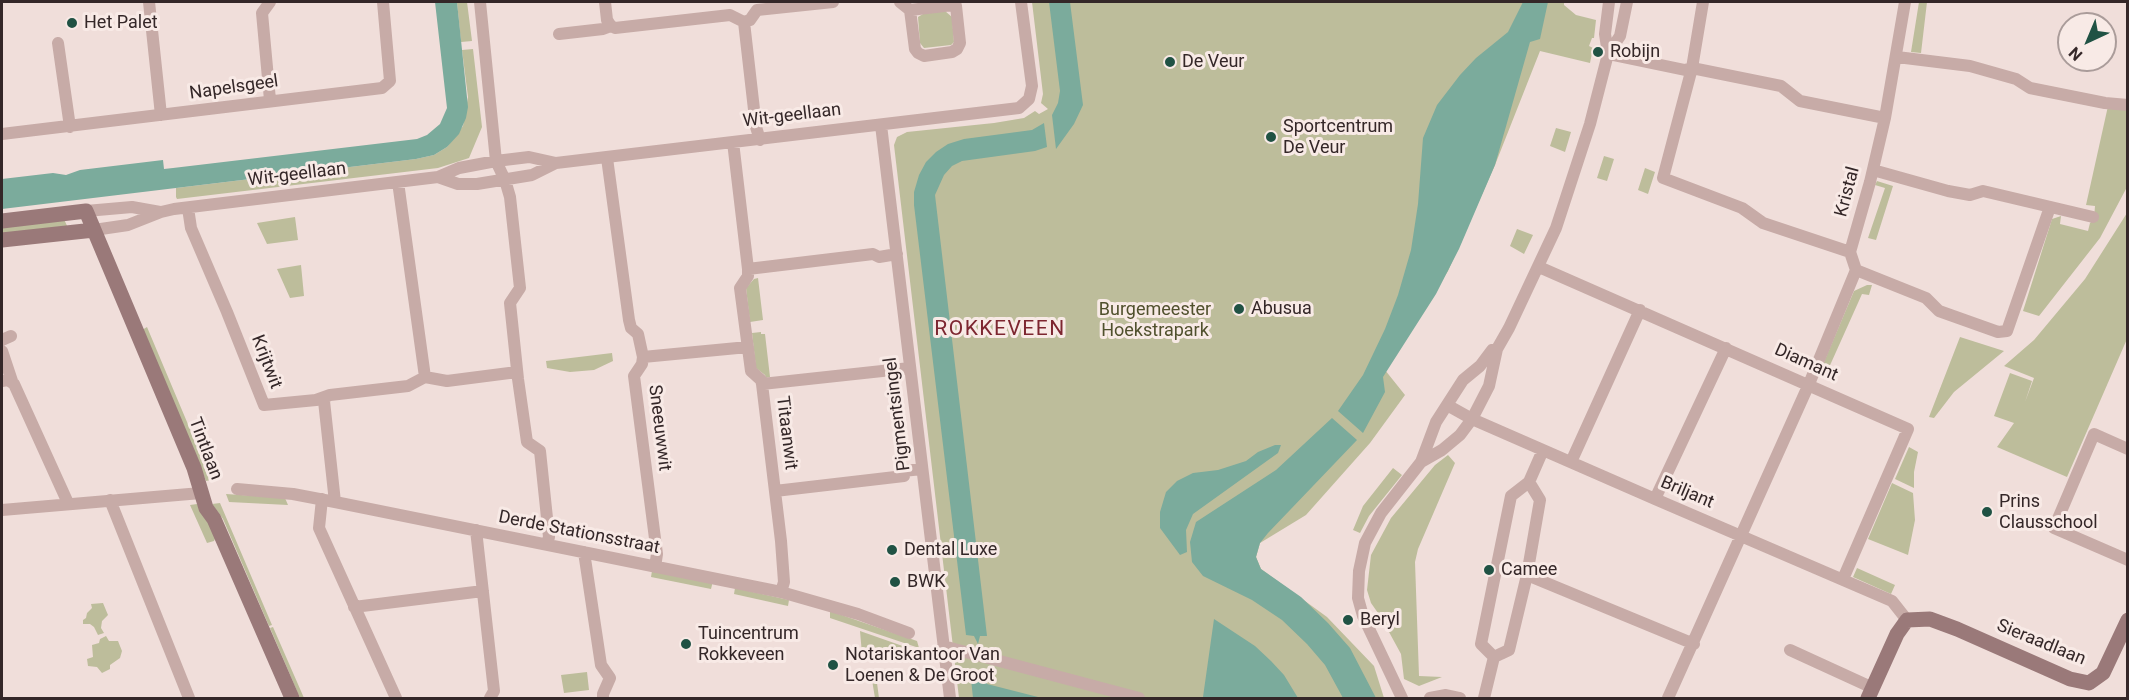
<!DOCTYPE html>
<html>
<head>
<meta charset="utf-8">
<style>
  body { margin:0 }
  #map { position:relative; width:2129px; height:700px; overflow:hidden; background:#f0deda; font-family:Roboto,sans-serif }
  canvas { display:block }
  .frame { position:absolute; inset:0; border:3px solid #342728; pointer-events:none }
  .north { position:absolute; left:2057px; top:12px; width:60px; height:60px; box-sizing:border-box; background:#f8eae6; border:2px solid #aa9c9a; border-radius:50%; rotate:224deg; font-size:16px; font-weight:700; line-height:24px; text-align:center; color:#342728 }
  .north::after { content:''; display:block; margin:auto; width:21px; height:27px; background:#205244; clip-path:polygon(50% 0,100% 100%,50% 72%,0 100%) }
</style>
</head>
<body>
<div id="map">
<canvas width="2129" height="700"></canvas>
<div class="frame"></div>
<div class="north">N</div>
</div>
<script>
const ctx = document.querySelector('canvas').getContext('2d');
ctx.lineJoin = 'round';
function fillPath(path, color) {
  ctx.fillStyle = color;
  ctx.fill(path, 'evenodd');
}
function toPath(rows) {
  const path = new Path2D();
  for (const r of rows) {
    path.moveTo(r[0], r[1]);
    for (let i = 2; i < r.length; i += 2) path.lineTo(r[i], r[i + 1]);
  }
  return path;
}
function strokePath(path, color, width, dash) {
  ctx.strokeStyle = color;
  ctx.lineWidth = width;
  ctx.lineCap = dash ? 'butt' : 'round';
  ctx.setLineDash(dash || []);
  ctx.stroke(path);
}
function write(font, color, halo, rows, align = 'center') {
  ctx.font = font + ' Roboto,sans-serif';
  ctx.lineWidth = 6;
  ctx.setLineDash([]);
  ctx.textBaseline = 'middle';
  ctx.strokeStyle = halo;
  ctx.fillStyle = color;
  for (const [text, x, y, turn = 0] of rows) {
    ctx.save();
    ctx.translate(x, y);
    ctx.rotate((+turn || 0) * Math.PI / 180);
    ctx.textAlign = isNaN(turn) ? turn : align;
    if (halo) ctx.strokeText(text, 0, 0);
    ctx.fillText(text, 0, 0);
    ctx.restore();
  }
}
fillPath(toPath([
  [457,2,467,2,472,41,461,42],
  [1032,2,1564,2,1564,5,1576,15,1596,20,1594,38,1592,38,1589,46,1593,48,1590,63,1540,51,1495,165,1448,271,1385,370,1405,395,1370,443,1306,515,1260,543,1256,557,1261,569,1327,617,1374,666,1384,698,959,698,894,145,897,137,907,132,994,123,1024,118,1035,111,1039,114,1048,109,1041,103,1043,94],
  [1919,2,1927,2,1921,53,1911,52],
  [945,11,952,17,954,42,951,45,924,48,920,43,918,17,923,14],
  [473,49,482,127,469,158,438,168,177,199,176,197,176,188,416,159,434,155,447,147,463,126,468,97,462,50],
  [2108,106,2127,109,2127,187,2100,238,2039,316,2023,311,2052,219,2061,216,2060,224,2088,231,2090,223,2094,219,2095,206,2086,205],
  [1556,128,1571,132,1565,152,1550,146],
  [1604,156,1614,159,1607,181,1597,178],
  [1645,168,1655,172,1648,194,1638,190],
  [1877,181,1893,186,1876,240,1868,238,1885,188,1875,185],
  [2127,213,2127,339,2067,477,1997,447,2014,423,1994,416,2010,373,2032,381,2025,402,2034,378,2004,366,2034,340,2085,279],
  [63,217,68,228,2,236,2,225],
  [295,217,298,240,267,244,257,223],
  [1517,229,1533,235,1524,254,1510,246],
  [301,265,304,296,290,298,277,269],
  [758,278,763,320,750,322,746,288,754,279],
  [1867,285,1872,285,1869,295,1862,294,1827,372,1821,369,1854,291],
  [147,327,211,479,211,480,206,481,142,330],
  [761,332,761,334,765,334,770,377,766,378,765,375,756,368,752,333],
  [1960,337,2004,351,1954,392,1934,418,1929,417],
  [612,353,613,361,594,370,570,372,547,368,546,361],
  [1909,447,1918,452,1914,472,1914,488,1895,479],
  [1448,455,1455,463,1418,549,1415,562,1419,676,1442,677,1419,686,1404,679,1401,654,1383,621,1384,617,1381,612,1378,613,1371,603,1367,590,1371,555,1391,518,1435,465],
  [1393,468,1402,475,1369,516,1360,533,1353,530,1363,506],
  [1892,483,1913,493,1915,520,1908,555,1868,539],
  [226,494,285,498,288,505,229,502],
  [220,503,272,625,269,626,223,519,212,504],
  [197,504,217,534,214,541,207,543,190,505],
  [1857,568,1895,585,1891,594,1853,577],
  [652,571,712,583,712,585,711,589,651,577],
  [735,588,789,600,788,606,734,594],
  [103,603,108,615,102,621,101,628,104,633,98,635,94,627,90,624,83,624,83,620,86,618,87,613,92,608,91,604],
  [830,611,917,641,919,648,830,618],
  [273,627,304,698,300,698,270,628],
  [860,631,914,650,914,653,905,653,904,650,862,654],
  [106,636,109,641,118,641,122,651,120,658,110,665,110,669,102,673,97,667,88,666,87,659,93,657,92,645,99,643,100,639],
  [904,669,904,673,883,675,883,679,877,683,879,698,875,698,872,680,875,674],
  [587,672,589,690,564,693,561,675]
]), '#bdbd9b');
fillPath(toPath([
  [435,2,457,2,468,107,466,118,459,134,447,147,434,155,416,159,2,209,2,179,53,173,66,175,80,170,163,160,164,169,173,168,417,139,427,135,440,124,447,108],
  [1049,2,1070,2,1083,105,1074,124,1056,149,1052,115,1058,103,1060,91],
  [1523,2,1548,2,1540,39,1530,42,1495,165,1459,249,1436,294,1383,377,1385,392,1363,433,1338,411,1363,375,1385,329,1398,295,1411,250,1418,204,1423,138,1437,105,1460,75,1476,58,1508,32],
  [1044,123,1047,147,1035,151,962,161,952,166,944,175,935,195,987,636,980,636,978,644,974,636,966,635,914,205,914,192,919,175,926,162,936,152,948,144,964,139,1032,130],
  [1332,418,1357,440,1268,533,1260,543,1256,557,1261,569,1301,597,1328,623,1350,648,1376,698,1343,698,1325,665,1307,644,1282,620,1252,600,1203,576,1192,562,1190,542,1196,522,1276,470],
  [1275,445,1281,445,1278,453,1193,514,1186,530,1187,552,1180,555,1160,528,1160,512,1166,492,1177,481,1193,473,1218,470,1246,461,1258,452],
  [1214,619,1255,646,1271,661,1284,675,1298,698,1209,698,1203,697],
  [981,672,987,684,1042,698,973,698,971,679,979,680]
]), '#7bab9c');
strokePath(toPath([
  [149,2,161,115],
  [270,2,262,13,270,100],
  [480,2,496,161,505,180,510,197,520,288,510,303,518,379,527,442,540,451,549,537,547,544],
  [605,2,607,20,611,26],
  [900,2,910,10,915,49,918,53,924,56,952,52,957,49,960,43,956,6,953,5,910,10],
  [1703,2,1692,68,1663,178,1742,208,1763,223,1850,252],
  [559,34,603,29,611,26,615,28,730,15,744,22],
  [58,43,70,127],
  [1608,54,1685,70,1692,68,1781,86,1800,101,1885,118],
  [1608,54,1605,34,1609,2],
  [1897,57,1970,66,2016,79,2030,88,2105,103,2128,105],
  [881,125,950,698],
  [2,134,382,88,390,81,383,2],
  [760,140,756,127,744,22,750,20,757,10,833,2],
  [733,142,748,269,748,276,740,288,751,371,761,380,762,384,781,541,784,582,781,592],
  [607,158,629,320,631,328,638,334,643,357,642,364,634,376,657,554,655,567],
  [1873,170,1948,191,1970,195,1983,191,2093,217],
  [438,177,458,184,477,184,532,175,556,163,1019,108,1029,99,1032,86,1021,2],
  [398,182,425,377],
  [188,208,191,228,227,312,264,405,316,400,330,395,408,386,425,377,447,381,517,372],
  [86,211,132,207,160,212],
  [94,230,128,225,161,212,174,209,438,177,459,168,496,161,529,157,556,163],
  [1539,267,1908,429,1843,579],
  [748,269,873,254,879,257,897,254],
  [1856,270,1926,298,1939,311,1998,332,2007,331,2050,207],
  [2,340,11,336],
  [2,351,12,381],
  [643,357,748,347],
  [2,381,8,380,14,384,68,503],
  [762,384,910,368],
  [326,397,324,401,335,502],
  [1447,405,1472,419,1655,499,1892,601,1907,620],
  [2128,449,2094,434,2054,528,2128,560],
  [1421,462,1442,450,1460,435,1472,419,1489,386,1497,349,1509,328,1556,228,1590,124,1608,54,1620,36,1627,2],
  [1571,462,1640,310],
  [237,489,293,494,335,502,781,592,858,614,909,633],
  [775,491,904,476,903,471,922,469],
  [322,499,319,528,396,698],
  [1655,499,1726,348],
  [110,500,189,698],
  [2,510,201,493],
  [476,530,494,691,490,698],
  [584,552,601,665,610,678,603,694,603,698],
  [1527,575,1694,644],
  [354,607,483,591],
  [943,646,1139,698],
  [1790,650,1873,688],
  [1494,657,1481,644,1511,496,1529,482,1543,450],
  [1494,657,1509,650,1527,575,1540,500,1529,482],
  [1402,698,1363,616,1358,598,1359,571,1365,543,1381,513,1421,462,1436,422,1463,380,1480,366,1492,350,1497,349],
  [1430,698,1446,695,1460,698],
  [1484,698,1494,657],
  [1668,698,1809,384,1856,270,1850,252,1870,182,1885,118,1905,2]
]), '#c7aba7', 12);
strokePath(toPath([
  [2,221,86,211,194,468,206,508,214,519,292,698],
  [2,240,94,230],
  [1868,698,1897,634,1907,620,1930,619,1957,629,2070,679,2089,683,2103,673,2128,620]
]), '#9a7979', 15);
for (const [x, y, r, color] of [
  [72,23,6,"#205244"],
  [1598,52,6,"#205244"],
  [1170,62,6,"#205244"],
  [1271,137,6,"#205244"],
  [1239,309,6,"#205244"],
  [1987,512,6,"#205244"],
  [892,550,6,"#205244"],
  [1489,570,6,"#205244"],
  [895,582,6,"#205244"],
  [1348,620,6,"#205244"],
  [686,644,6,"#205244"],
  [833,665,6,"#205244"]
]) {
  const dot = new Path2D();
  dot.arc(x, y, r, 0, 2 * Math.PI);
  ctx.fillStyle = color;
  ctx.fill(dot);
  strokePath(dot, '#f8eae6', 2);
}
write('18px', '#342728', '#f8eae6', [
  ["Het Palet",84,23],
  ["Robijn",1610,52],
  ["De Veur",1182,62],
  ["Sportcentrum",1283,127],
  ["De Veur",1283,148],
  ["Abusua",1251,309],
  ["Prins",1999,502],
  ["Clausschool",1999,523],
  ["Dental Luxe",904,550],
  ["Camee",1501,570],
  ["BWK",907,582],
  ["Beryl",1360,620],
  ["Tuincentrum",698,634],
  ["Rokkeveen",698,655],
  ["Notariskantoor Van",845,655],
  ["Loenen & De Groot",845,676]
], 'left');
write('18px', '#342728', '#f8eae6', [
  ["Napelsgeel",234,88,-8],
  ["Wit-geellaan",792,116,-7],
  ["Wit-geellaan",297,175,-7],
  ["Kristal",1848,192,-75],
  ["Krijtwit",266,362,69],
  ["Diamant",1806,363,24],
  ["Pigmentsingel",898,414,-97],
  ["Sneeuwwit",659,428,83],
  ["Titaanwit",786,433,83],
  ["Tintlaan",205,449,69],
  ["Briljant",1687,493,23],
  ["Derde Stationsstraat",579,533,11],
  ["Sieraadlaan",2041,643,22]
]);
write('18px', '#50502d', '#f8eae6', [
  ["Burgemeester",1155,310],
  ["Hoekstrapark",1155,331]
]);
ctx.letterSpacing = '1.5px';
write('21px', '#7d2630', '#f8eae6', [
  ["ROKKEVEEN",1000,330]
]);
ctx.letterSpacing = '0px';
</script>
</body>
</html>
